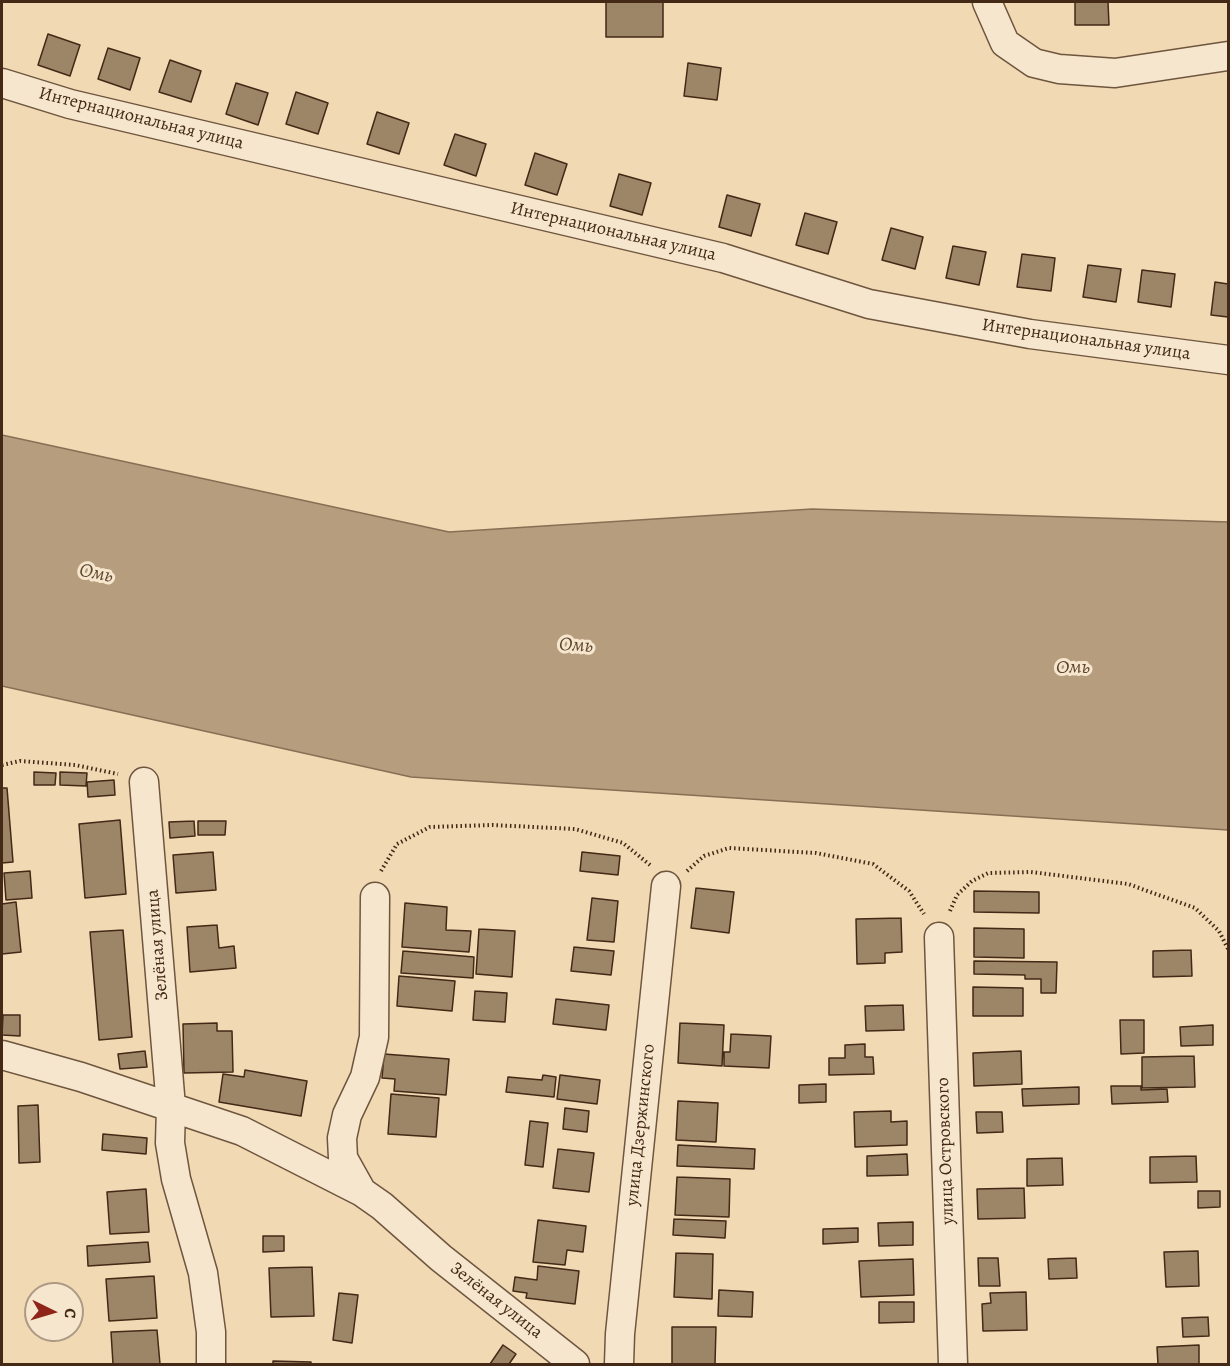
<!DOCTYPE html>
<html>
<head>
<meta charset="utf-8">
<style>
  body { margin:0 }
  #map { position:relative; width:1230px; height:1366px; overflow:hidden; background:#f1d9b4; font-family:Alegreya,serif }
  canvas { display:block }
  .frame { position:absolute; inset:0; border:3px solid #432916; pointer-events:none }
  .north { position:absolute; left:24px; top:1282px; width:60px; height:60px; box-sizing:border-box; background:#f6e6ce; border:2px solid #ae9a84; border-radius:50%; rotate:95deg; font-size:16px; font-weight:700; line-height:24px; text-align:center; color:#432916 }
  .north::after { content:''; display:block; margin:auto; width:21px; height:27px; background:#8f2418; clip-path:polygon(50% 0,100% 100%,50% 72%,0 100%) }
</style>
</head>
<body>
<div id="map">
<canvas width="1230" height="1366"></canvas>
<div class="frame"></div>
<div class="north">С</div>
</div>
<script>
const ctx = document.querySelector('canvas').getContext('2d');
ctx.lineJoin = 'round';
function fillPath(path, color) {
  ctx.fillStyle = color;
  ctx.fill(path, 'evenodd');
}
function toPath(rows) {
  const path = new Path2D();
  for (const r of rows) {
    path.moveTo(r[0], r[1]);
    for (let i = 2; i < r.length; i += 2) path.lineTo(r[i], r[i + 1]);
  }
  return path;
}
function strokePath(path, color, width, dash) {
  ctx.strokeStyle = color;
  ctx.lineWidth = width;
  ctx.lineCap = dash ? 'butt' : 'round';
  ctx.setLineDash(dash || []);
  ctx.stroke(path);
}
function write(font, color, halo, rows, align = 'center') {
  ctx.font = font + ' Alegreya,serif';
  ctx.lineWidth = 6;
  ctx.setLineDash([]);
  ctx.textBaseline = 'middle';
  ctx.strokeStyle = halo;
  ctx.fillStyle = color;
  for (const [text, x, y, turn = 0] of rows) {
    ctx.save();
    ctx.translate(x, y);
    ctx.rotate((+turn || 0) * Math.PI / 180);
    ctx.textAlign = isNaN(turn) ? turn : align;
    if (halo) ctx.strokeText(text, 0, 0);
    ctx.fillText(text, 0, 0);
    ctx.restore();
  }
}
const water = toPath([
  [2,435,449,532,812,509,1228,522,1228,830,411,777,2,686,2,435]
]);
fillPath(water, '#b69d7e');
strokePath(water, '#886f54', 1.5);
const building = toPath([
  [606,2,663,2,663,37,606,37,606,2],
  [1075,2,1108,2,1109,25,1075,25,1075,2],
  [48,34,80,45,70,76,38,65,48,34],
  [108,48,140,58,130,90,98,79,108,48],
  [170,60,201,71,191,102,159,92,170,60],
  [688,63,721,68,717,100,684,96,688,63],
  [236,83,268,93,258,125,226,114,236,83],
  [296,92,328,103,318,134,286,124,296,92],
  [377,112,409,123,399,154,367,144,377,112],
  [455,134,486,144,476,176,444,165,455,134],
  [535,153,567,164,557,195,525,185,535,153],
  [619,174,651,183,642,215,610,206,619,174],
  [727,195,760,204,751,236,719,227,727,195],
  [805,213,837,222,828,254,796,245,805,213],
  [891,228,923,237,915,269,882,260,891,228],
  [953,246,986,252,979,285,946,278,953,246],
  [1022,254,1055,258,1051,291,1017,287,1022,254],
  [1088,265,1121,269,1116,302,1083,297,1088,265],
  [1142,270,1175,274,1171,307,1138,302,1142,270],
  [1215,282,1228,284,1228,317,1211,315,1215,282],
  [34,772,56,773,55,785,34,785,34,772],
  [60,772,87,773,86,786,60,785,60,772],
  [114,780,115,795,88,797,87,782,114,780],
  [2,788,7,788,13,862,2,863,2,788],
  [120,820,126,894,85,898,79,824,120,820],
  [194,821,195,836,170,838,169,822,194,821],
  [198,821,226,821,225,835,198,835,198,821],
  [213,852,216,890,176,893,173,855,213,852],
  [582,852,620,856,618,875,580,871,582,852],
  [30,871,32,898,6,900,4,873,30,871],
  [696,888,734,892,729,933,691,928,696,888],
  [974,891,1039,892,1039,913,974,912,974,891],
  [592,898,618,901,614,942,587,940,592,898],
  [16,902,21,952,2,954,2,904,16,902],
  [405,903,447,907,446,930,471,931,469,952,402,947,405,903],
  [901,918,902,952,885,953,885,963,857,964,856,919,901,918],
  [217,925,219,948,234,946,236,968,190,972,187,927,217,925],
  [974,928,1024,929,1024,958,974,957,974,928],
  [479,929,515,931,512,977,476,974,479,929],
  [123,930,132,1037,99,1040,90,932,123,930],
  [574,947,614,951,611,975,571,971,574,947],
  [1191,950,1192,976,1153,977,1153,951,1191,950],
  [403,951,474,957,473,978,401,973,403,951],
  [974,961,1057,962,1056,993,1041,993,1041,979,1025,979,1025,975,974,974,974,961],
  [399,976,455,981,452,1011,397,1006,399,976],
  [973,987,1023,988,1023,1016,973,1016,973,987],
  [475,991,507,993,505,1022,473,1020,475,991],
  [556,999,609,1005,606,1030,553,1024,556,999],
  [903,1005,904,1030,866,1031,865,1006,903,1005],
  [3,1015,20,1015,20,1036,2,1035,3,1015],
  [1120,1020,1144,1020,1144,1053,1121,1054,1120,1020],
  [217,1023,217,1031,232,1031,233,1072,184,1073,183,1024,217,1023],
  [680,1023,724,1025,722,1066,678,1063,680,1023],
  [1213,1025,1213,1045,1181,1046,1180,1027,1213,1025],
  [731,1034,771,1036,769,1068,724,1066,724,1052,730,1052,731,1034],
  [865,1044,865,1057,873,1057,874,1074,829,1075,829,1058,845,1058,845,1045,865,1044],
  [145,1051,147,1067,120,1069,118,1054,145,1051],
  [1021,1051,1022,1084,974,1086,973,1053,1021,1051],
  [384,1054,449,1059,446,1095,394,1091,395,1079,382,1078,384,1054],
  [1194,1056,1195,1087,1142,1088,1142,1057,1194,1056],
  [245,1070,307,1081,301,1116,219,1102,223,1074,244,1077,245,1070],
  [543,1075,556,1077,554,1097,506,1092,508,1077,542,1080,543,1075],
  [560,1075,600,1080,597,1104,557,1099,560,1075],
  [826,1084,826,1102,799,1103,799,1085,826,1084],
  [1111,1086,1141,1086,1141,1090,1167,1089,1168,1102,1112,1104,1111,1086],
  [1079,1087,1079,1104,1023,1106,1022,1089,1079,1087],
  [391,1094,439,1098,436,1137,388,1134,391,1094],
  [678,1101,718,1103,716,1142,676,1140,678,1101],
  [38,1105,40,1162,19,1163,18,1106,38,1105],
  [565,1108,589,1111,587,1132,563,1129,565,1108],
  [891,1111,891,1122,907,1121,907,1145,855,1147,854,1112,891,1111],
  [976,1112,1002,1112,1003,1132,977,1133,976,1112],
  [530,1121,548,1123,543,1167,525,1165,530,1121],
  [103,1134,147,1138,146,1154,102,1150,103,1134],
  [678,1145,755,1149,754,1169,677,1166,678,1145],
  [558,1149,594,1153,589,1192,553,1188,558,1149],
  [907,1154,908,1175,867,1176,867,1156,907,1154],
  [1196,1156,1197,1182,1150,1183,1150,1157,1196,1156],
  [1062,1158,1063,1185,1027,1186,1027,1159,1062,1158],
  [677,1177,730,1179,729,1217,675,1215,677,1177],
  [1024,1188,1025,1218,978,1219,977,1189,1024,1188],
  [146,1189,149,1232,110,1234,107,1192,146,1189],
  [1198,1191,1220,1191,1220,1207,1198,1208,1198,1191],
  [674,1219,726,1221,725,1238,673,1235,674,1219],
  [538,1220,586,1226,583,1252,567,1250,565,1265,533,1262,538,1220],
  [913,1222,913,1245,879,1246,878,1223,913,1222],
  [858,1228,858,1242,823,1244,823,1229,858,1228],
  [263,1236,284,1236,284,1251,263,1252,263,1236],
  [148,1242,150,1262,88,1266,87,1246,148,1242],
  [1198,1251,1199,1286,1166,1287,1164,1252,1198,1251],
  [676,1253,713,1254,712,1299,674,1297,676,1253],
  [978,1258,998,1258,1000,1286,979,1286,978,1258],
  [1076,1258,1077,1278,1049,1279,1048,1259,1076,1258],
  [913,1259,914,1295,861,1297,859,1261,913,1259],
  [538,1266,579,1271,575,1304,526,1298,527,1293,513,1291,515,1277,537,1280,538,1266],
  [312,1267,314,1316,271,1317,269,1268,312,1267],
  [154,1276,157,1318,109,1321,106,1279,154,1276],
  [719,1290,753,1292,752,1317,718,1316,719,1290],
  [1026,1292,1027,1330,983,1331,982,1304,991,1303,990,1293,1026,1292],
  [339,1293,358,1295,352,1343,333,1340,339,1293],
  [879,1302,914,1302,914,1322,879,1323,879,1302],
  [1208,1317,1209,1336,1183,1337,1182,1318,1208,1317],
  [672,1327,716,1327,715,1364,672,1364,672,1327],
  [157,1330,160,1364,113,1364,111,1332,157,1330],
  [503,1345,516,1354,509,1364,490,1364,503,1345],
  [1199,1345,1199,1364,1158,1364,1157,1347,1199,1345],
  [273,1361,311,1362,311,1364,273,1364,273,1361]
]);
fillPath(building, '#9d8568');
strokePath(building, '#432916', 1.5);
const minor = toPath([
  [987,2,1005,43,1034,63,1059,69,1115,73,1228,56],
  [2,83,70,104,723,258,869,304,1030,334,1228,360],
  [144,782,171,1107,170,1143,176,1179,203,1273,211,1332,211,1364],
  [939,937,953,1364],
  [2,1055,81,1077,242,1131,362,1192,382,1206,441,1258,575,1364],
  [362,1192,343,1158,342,1138,347,1115,365,1077,374,1037,375,897],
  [619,1364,620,1334,666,886]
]);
strokePath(minor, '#6e553e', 31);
strokePath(toPath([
  [2,765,20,761,75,765,118,774],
  [381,871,397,844,430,827,492,825,575,829,623,843,650,865],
  [687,871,704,856,729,848,816,853,873,864,909,891,924,914],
  [950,911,957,895,972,881,988,873,1031,872,1128,884,1195,908,1219,931,1228,949]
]), '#432916', 4, [1.5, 3]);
strokePath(minor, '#f6e6ce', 28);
write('18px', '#432916', '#f6e6ce', [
  ["Интернациональная улица",141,119,14],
  ["Интернациональная улица",613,232,13],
  ["Интернациональная улица",1086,340,8],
  ["Зелёная улица",158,945,-95],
  ["улица Дзержинского",641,1125,-84],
  ["улица Островского",946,1151,-92],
  ["Зелёная улица",496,1301,38]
]);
write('italic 20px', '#604630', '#f6e6ce', [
  ["Омь",96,574,11],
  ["Омь",576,646,3],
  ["Омь",1073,668]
]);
</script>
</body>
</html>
